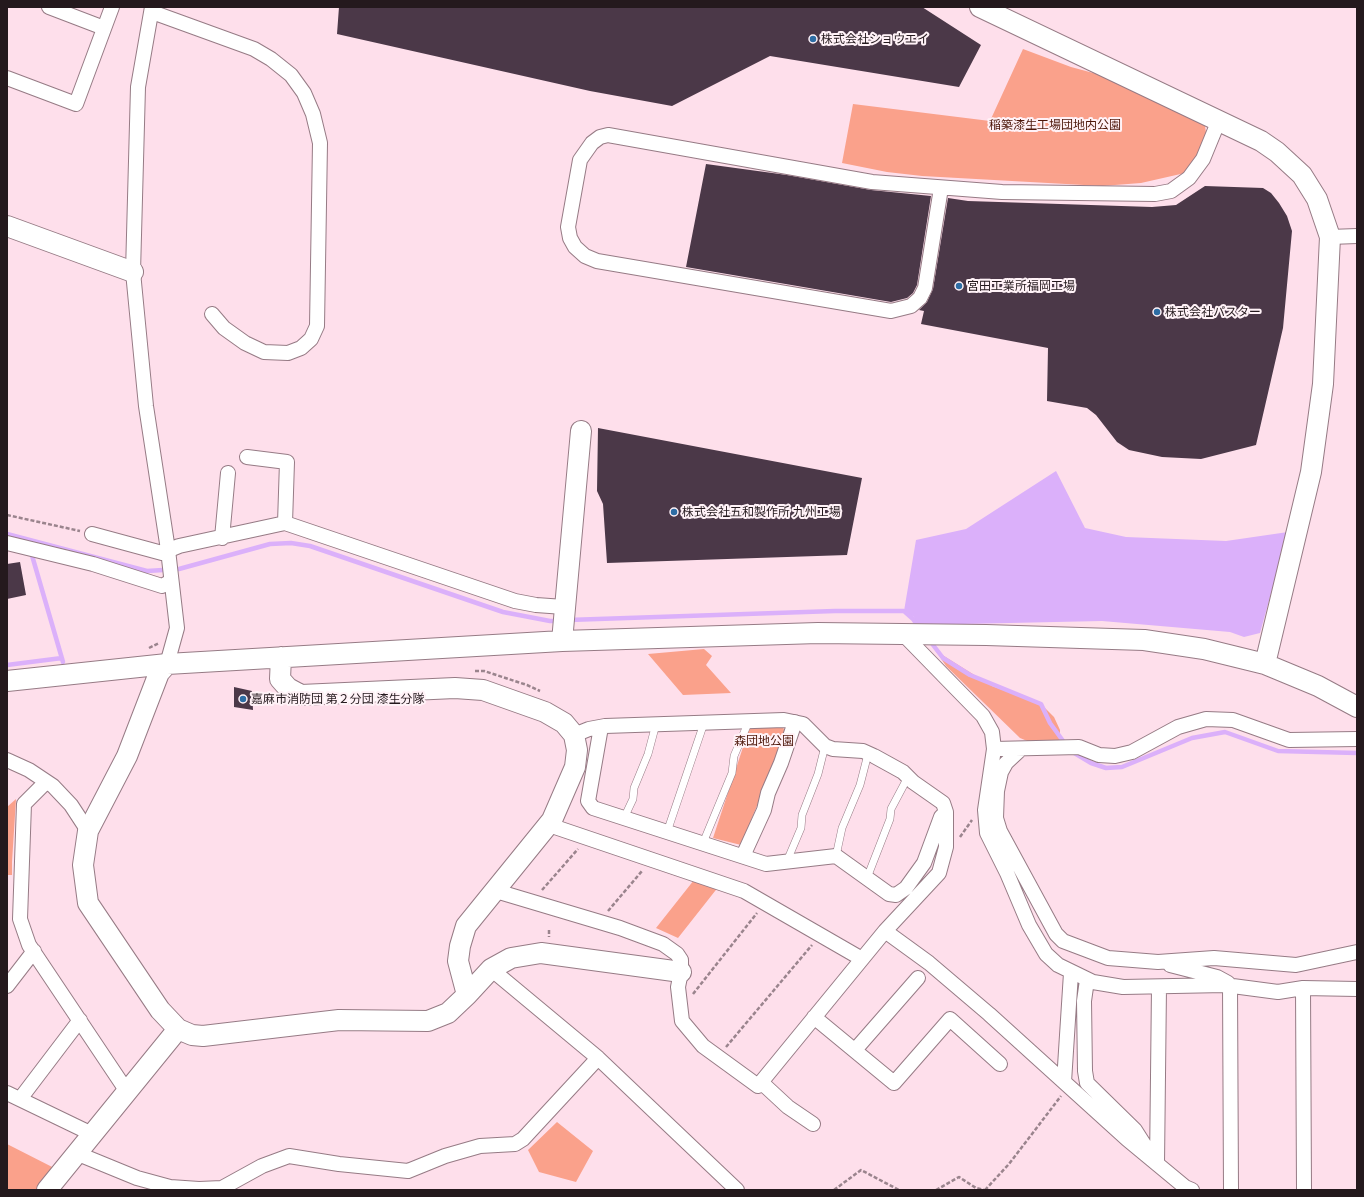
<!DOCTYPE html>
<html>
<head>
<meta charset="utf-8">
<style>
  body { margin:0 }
  #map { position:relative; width:1364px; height:1197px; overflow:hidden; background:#fedfeb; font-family:Cabin,sans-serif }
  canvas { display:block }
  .frame { position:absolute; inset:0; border:8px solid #24191d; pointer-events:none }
</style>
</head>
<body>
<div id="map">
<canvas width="1364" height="1197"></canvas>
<div class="frame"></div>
</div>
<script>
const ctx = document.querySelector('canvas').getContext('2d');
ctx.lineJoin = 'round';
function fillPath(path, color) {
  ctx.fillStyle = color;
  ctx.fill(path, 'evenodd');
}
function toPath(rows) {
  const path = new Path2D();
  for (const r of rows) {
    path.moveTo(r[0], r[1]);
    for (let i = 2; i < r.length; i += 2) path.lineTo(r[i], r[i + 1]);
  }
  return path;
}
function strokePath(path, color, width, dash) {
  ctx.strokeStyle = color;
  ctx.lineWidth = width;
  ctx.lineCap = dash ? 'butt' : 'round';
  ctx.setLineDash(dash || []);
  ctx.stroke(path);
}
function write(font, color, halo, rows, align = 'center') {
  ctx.font = font + ' Cabin,"Noto Sans JP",sans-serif';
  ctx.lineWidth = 4;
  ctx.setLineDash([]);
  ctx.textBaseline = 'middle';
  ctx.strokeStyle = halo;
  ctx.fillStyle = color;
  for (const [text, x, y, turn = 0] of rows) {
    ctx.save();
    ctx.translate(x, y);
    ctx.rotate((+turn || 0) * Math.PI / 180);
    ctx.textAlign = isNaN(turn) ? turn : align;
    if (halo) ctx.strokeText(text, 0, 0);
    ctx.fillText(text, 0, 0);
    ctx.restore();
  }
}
fillPath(toPath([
  [1023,49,1071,67,1108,77,1191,118,1205,126,1207,139,1202,150,1185,173,1141,183,1102,186,922,176,887,172,842,163,853,104,990,121],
  [704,649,712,656,706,665,731,693,683,695,648,654],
  [936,651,992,686,1041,704,1054,717,1060,730,1060,742,1032,743,1020,738,946,666],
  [751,723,781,723,786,734,741,845,713,838],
  [16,799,12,862,12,875,7,875,7,807],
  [694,880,719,886,678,938,656,928],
  [557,1122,593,1151,576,1182,539,1172,528,1150],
  [7,1144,62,1172,47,1190,7,1190]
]), '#faa18b');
fillPath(toPath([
  [1056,471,1085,528,1126,537,1226,541,1288,532,1260,633,1244,637,1230,632,1102,621,917,625,914,617,904,611,916,540,966,529]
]), '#dbb0fa');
strokePath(toPath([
  [7,534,147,571,179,569,270,544,291,543,310,546,503,612,550,621,559,621],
  [31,552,63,662],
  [568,620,835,611,904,611,913,619,920,629],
  [930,641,943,658,970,675,1041,704,1050,723,1066,745],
  [7,665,62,658],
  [1071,751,1091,763,1106,768,1122,767,1192,738,1225,732,1278,751,1357,753]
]), '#dbb0fa', 4.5);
fillPath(toPath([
  [339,7,922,7,981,45,959,87,770,56,672,106,590,91,337,34],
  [706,164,787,175,871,190,931,196,917,285,913,293,907,298,891,302,686,267],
  [1205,186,1263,188,1271,193,1279,203,1287,216,1292,231,1283,328,1256,445,1201,459,1162,457,1129,450,1117,442,1096,415,1087,408,1047,401,1048,348,921,324,924,311,919,310,927,302,933,289,948,198,968,201,1152,207,1176,205],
  [598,428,862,478,847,555,607,563,603,504,597,491],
  [20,562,26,595,7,599,7,564],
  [234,687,252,691,253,710,234,707]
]), '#4b3848');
const lane = toPath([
  [624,818,633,799,634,788,648,754,656,724],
  [667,832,704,723],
  [703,843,732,773,734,756,749,721],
  [836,856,842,828,860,785,868,754],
  [787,861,801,828,802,815,818,774,825,746],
  [867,878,890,819,891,809,908,777]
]);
const street = toPath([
  [49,7,104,28],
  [152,7,138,87,133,272,146,406,168,550,177,628,167,664],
  [152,12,254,49,271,59,291,75,304,93,313,114,320,143,317,326,311,339,301,348,288,353,264,352,245,343,224,328,212,314],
  [7,78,76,104,112,7],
  [941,188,925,288,920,298,911,306,891,311,597,261,585,256,575,247,570,238,568,227,580,160,592,143,600,137,608,135,872,182,1002,192,1155,194,1171,191,1189,178,1203,159,1219,120],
  [1330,237,1357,236],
  [247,457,287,462,285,523],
  [92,534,162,553,179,546,285,523,515,601,536,605,564,607],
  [222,538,228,473],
  [7,543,93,564,162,586,171,581],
  [903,634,983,716,992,732,994,749,985,810,987,833,1007,873,1029,925,1046,954,1058,965,1093,982,1123,987,1225,985,1278,992,1303,988,1357,989],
  [601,727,588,801,593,808,766,864,836,856,889,894,896,895,906,888,924,863,941,817,945,813],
  [994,749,1079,747,1099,755,1115,756,1132,752,1178,727,1206,719,1233,720,1289,740,1357,739],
  [1021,749,1006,763,1001,772,997,791,996,818,1000,831,1056,934,1063,941,1108,958,1158,962,1214,958,1296,965,1357,952],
  [7,760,29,770,53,786,71,805,88,831],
  [46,782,24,804,20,919,29,945,126,1090],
  [549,825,744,891,862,959],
  [743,856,764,810,768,793,781,763,795,722],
  [496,891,620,928,663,944,677,954,681,960,681,972,678,987,682,1021,703,1046,758,1086,885,931,939,873,946,847,946,812,943,803,913,782,903,772,874,756,863,751,833,749,825,746,803,724,784,720,605,726,589,729,574,735],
  [885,931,929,963,989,1014,1127,1139,1185,1187,1192,1190],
  [1170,965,1217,977,1228,983],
  [491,969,598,1058,737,1190],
  [1087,980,1084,1001,1085,1071,1087,1083,1135,1130,1149,1152],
  [1230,985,1231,1190],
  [7,986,34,951],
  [1303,988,1304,1190],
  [814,1017,894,1083,950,1019,1000,1064],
  [855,1050,918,978],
  [761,1082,788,1107,813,1124],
  [1064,1082,1071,973],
  [7,1093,92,1134],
  [20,1099,80,1020],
  [76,1153,137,1178,170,1187,199,1189,222,1188,223,1190],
  [1157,1164,1159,987],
  [222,1188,262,1166,289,1156,339,1164,408,1171,445,1156,480,1146,515,1144,523,1139,598,1058]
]);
const secondary = toPath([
  [980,7,1261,141,1277,152,1302,175,1317,199,1330,237,1323,384,1311,472,1265,664],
  [7,226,133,272],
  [562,641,581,431],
  [281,657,280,679,288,688,301,695,455,688,483,690,545,712,564,723,574,735,577,750,575,767,552,820,466,926,460,946,458,961,467,995],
  [167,664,159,673,127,756,88,831,83,865,88,903,160,1010,178,1029,192,1035,203,1036,339,1020,428,1021,448,1013,467,995,491,969,511,958,541,953,681,972],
  [7,681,167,664,562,641,818,633,986,635,1144,640,1204,649,1265,664,1318,686,1357,707],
  [47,1190,178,1029]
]);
strokePath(lane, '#967b85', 8);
strokePath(street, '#967b85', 16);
strokePath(secondary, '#967b85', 22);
strokePath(toPath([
  [7,515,80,531],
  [149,648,159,643],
  [475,671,484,671,527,685,540,691],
  [960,837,972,820],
  [542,890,578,849],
  [608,911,642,871],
  [549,930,549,937],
  [693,994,757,913],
  [726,1047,812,945],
  [834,1190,861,1170,899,1190],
  [936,1190,959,1177,976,1188,984,1190],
  [985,1190,1009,1164,1061,1096]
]), '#9a848d', 2.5, [4, 2]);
strokePath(lane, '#fff', 7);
strokePath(street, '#fff', 14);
strokePath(secondary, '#fff', 20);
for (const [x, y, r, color] of [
  [813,39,4,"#2d6da4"],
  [959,286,4,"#2d6da4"],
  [1157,312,4,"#2d6da4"],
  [674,512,4,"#2d6da4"],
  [243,699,4,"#2d6da4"]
]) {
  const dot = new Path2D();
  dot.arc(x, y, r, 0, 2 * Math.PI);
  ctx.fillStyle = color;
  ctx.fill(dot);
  strokePath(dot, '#fff2f7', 1.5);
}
write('12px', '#24191d', '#fff2f7', [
  ["株式会社ショウエイ",821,39],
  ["宮田工業所福岡工場",967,286],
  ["株式会社パスター",1165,312],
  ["株式会社五和製作所 九州工場",682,512],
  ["嘉麻市消防団 第２分団 漆生分隊",251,699]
], 'left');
write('12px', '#4d170a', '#fff2f7', [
  ["稲築漆生工場団地内公園",1055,125],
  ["森団地公園",764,741]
]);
</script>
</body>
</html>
